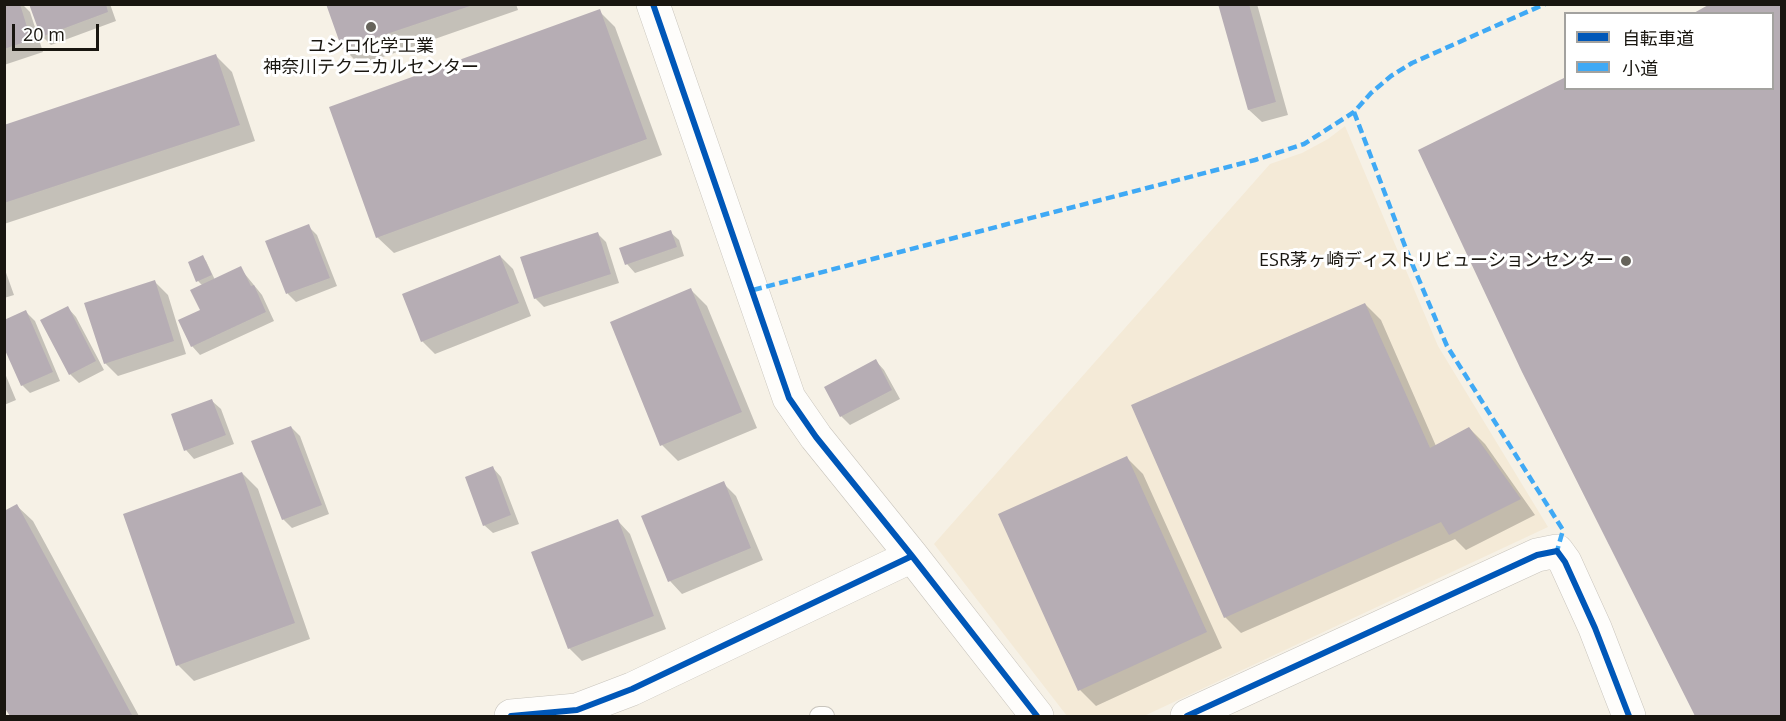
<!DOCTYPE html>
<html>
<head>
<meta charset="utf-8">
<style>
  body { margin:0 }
  #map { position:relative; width:1786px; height:721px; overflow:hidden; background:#f6f1e6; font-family:"Open Sans","Noto Sans JP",sans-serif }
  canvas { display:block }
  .frame { position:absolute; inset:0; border:6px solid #191610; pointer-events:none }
  .legend { position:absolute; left:1564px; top:12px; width:210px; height:78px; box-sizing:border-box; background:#fff; border:2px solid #a3a29f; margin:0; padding:8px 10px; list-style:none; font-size:18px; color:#191610 }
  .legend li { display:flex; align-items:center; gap:12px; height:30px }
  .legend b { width:30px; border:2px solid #a3a29f }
  .scale { position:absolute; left:12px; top:24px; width:87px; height:27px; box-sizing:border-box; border:3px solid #191610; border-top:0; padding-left:8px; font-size:18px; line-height:21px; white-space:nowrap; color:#191610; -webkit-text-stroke:4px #fff; paint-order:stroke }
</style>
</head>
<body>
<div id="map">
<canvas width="1786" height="721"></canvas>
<div class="frame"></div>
<ul class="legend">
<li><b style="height:8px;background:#0057b8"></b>自転車道</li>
<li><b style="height:8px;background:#3fa9f5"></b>小道</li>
</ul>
<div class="scale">20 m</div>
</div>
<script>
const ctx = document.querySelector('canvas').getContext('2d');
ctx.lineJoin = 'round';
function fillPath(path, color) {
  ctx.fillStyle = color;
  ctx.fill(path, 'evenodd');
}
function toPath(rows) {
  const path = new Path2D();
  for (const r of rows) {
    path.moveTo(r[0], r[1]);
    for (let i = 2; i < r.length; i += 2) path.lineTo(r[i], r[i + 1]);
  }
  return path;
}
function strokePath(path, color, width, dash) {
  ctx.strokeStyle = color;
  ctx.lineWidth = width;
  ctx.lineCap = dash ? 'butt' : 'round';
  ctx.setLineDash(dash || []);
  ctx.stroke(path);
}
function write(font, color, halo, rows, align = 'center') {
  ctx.font = font + ' "Open Sans","Noto Sans JP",sans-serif';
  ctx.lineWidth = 6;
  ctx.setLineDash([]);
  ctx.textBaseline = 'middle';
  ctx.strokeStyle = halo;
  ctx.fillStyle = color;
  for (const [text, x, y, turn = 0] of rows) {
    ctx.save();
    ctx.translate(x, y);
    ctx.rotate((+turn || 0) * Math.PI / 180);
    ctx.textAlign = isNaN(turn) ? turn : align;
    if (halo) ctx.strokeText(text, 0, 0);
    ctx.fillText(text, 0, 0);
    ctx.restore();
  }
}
fillPath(toPath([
  [1345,126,1438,346,1548,527,1144,716,1067,716,934,544,1270,164,1302,153,1328,139]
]), '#f4ead7');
fillPath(toPath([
  [4,4,22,4,30,12,43,52,4,65],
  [30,4,110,4,116,21,51,45,42,36],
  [327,4,516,4,518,10,360,65,344,49],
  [1220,4,1257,4,1288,115,1262,122,1249,110],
  [1782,4,1782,716,1697,716,1524,371,1566,88,1772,88,1772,14],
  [599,11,615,27,662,155,394,253,377,237],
  [216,56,232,72,255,141,4,224,4,126],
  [308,226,317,235,337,286,296,302,288,294,267,242],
  [670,232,679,240,684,256,635,273,627,264],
  [597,233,606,242,619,283,544,307,535,298],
  [500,256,513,269,531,316,435,354,422,341],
  [202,257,206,261,215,280,240,268,262,295,274,321,200,355,192,346,202,311,203,286,198,281],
  [4,267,14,295,4,298],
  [155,282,168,295,186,354,118,376,105,363],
  [691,290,707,306,757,428,678,461,662,445],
  [1365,304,1381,320,1436,446,1469,428,1485,444,1535,515,1466,550,1455,539,1241,633,1225,617],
  [68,308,76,317,104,370,79,383,70,374],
  [26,312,35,321,60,381,30,393,22,385],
  [876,361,884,370,900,399,850,425,841,416],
  [4,371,16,400,4,405],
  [212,401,221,409,234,444,194,459,186,450],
  [291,427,300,436,329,514,292,528,283,519],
  [1127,458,1143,474,1222,648,1096,706,1080,690],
  [493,468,501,477,519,524,493,533,484,525],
  [242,473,258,489,310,639,194,681,178,665],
  [723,483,736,496,763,560,682,594,670,581,643,517],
  [17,506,33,521,139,716,11,716,4,704],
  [618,521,630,534,666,629,582,661,569,648]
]), '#0003');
fillPath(toPath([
  [4,4,20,4,31,40,4,49],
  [29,4,106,4,108,12,41,37],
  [326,4,473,4,473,5,342,49],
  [1218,4,1249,4,1276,102,1248,110],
  [1710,4,1782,4,1782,716,1695,716,1522,372,1418,150,1566,77,1566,88,1772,88,1772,14,1692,14],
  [600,9,647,139,376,238,329,107],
  [216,54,240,125,4,203,4,125],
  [309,224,330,278,286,294,265,241],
  [671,230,677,247,625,265,619,248],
  [598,232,611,274,534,299,520,257],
  [203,255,212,275,196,282,188,262],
  [500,255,519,303,421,342,402,294],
  [241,266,251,286,254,285,266,312,191,347,178,320,200,310,190,290],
  [155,280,174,341,104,364,84,303],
  [691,288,742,412,660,446,610,322],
  [1365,303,1430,448,1469,427,1521,499,1449,535,1441,522,1224,618,1131,405],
  [68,306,96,361,69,375,40,320],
  [26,310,53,372,21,386,4,348,4,320],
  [876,359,892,390,840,417,824,387],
  [212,399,226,435,184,451,171,414],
  [291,426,322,505,282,520,251,441],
  [1127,456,1207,632,1078,691,998,514],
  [493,466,511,515,483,526,465,477],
  [242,472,295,623,176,666,123,514],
  [724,481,751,548,668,582,641,516],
  [17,504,132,715,129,716,10,716,4,707,4,511],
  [618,519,654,616,568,649,531,552]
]), '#b6adb4');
const lane = toPath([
  [819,716,825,716]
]);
const secondary = toPath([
  [653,4,789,398,816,437,912,556,1037,716],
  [511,716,577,710,632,689,912,556],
  [1187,716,1537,555,1557,551,1565,562,1595,628,1629,716]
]);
strokePath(lane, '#c8c4bc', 20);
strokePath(secondary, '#c8c4bc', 34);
strokePath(lane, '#fefdfb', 18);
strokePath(secondary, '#fefdfb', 33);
strokePath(toPath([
  [1354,112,1408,254,1447,346,1563,530,1557,551],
  [753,290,1255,160,1304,144,1354,112,1371,93,1391,76,1412,63,1545,4]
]), '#3fa9f5', 4.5, [9, 4.5]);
strokePath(toPath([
  [653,4,789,398,816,437,912,556,1037,716],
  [511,716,577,710,632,689,912,556],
  [1187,716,1537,555,1557,551,1565,562,1595,628,1629,716]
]), '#0057b8', 6);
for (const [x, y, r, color] of [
  [371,27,6,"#66635b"],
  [1626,261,6,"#66635b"]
]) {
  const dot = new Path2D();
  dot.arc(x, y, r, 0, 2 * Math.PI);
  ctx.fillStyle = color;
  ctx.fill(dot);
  strokePath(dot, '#fff', 2);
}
write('18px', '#191610', '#fff', [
  ["ユシロ化学工業",371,47],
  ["神奈川テクニカルセンター",371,68],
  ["ESR茅ヶ崎ディストリビューションセンター",1614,261,"right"]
]);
</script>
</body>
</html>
